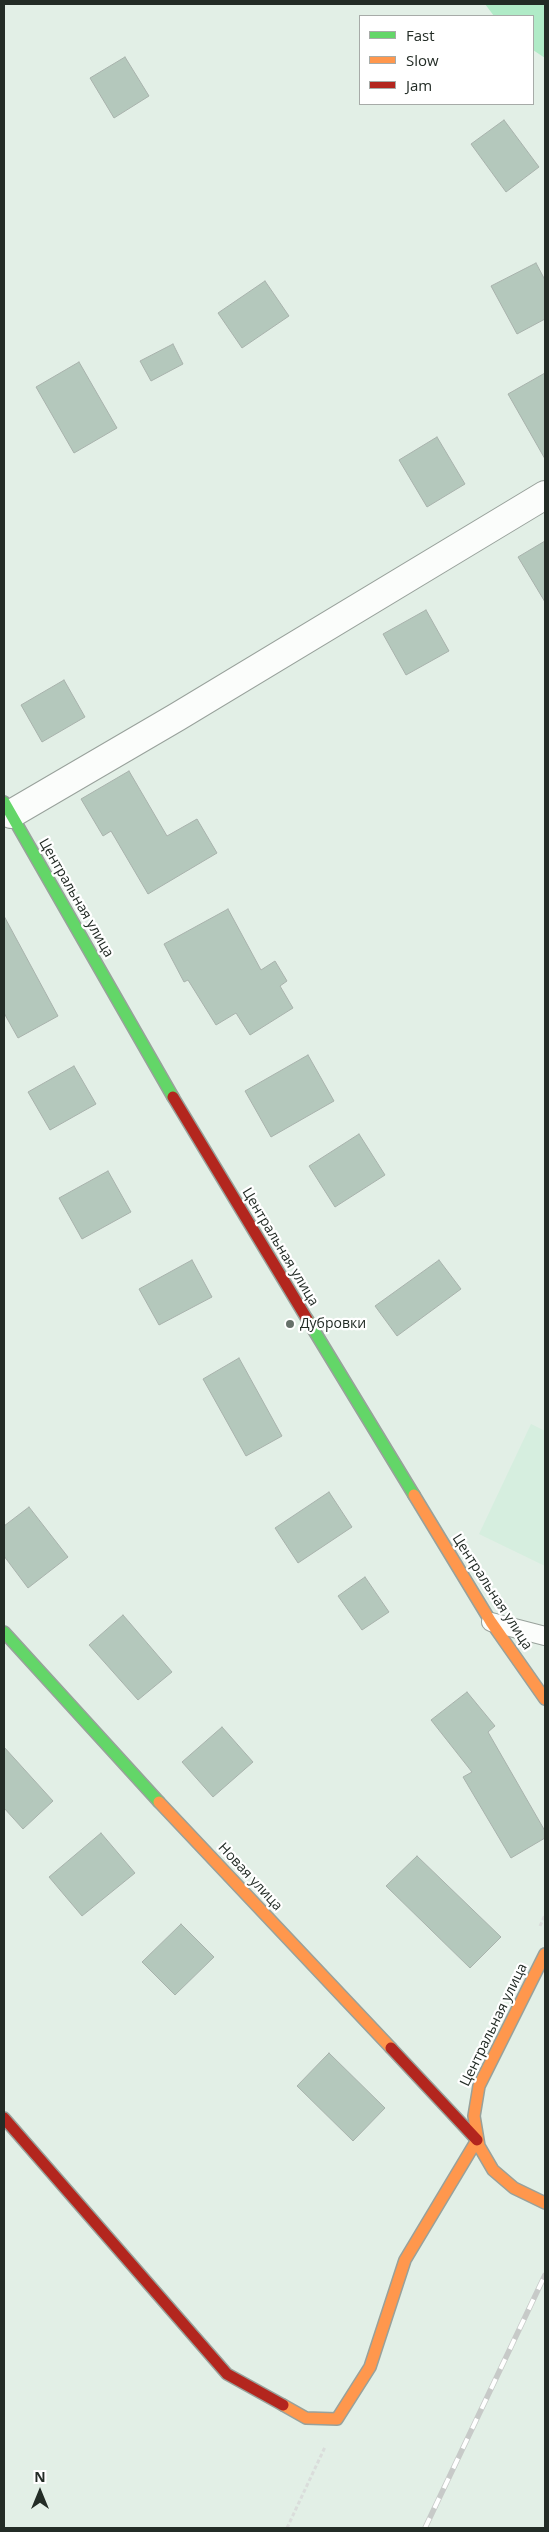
<!DOCTYPE html>
<html>
<head>
<meta charset="utf-8">
<style>
  body { margin:0 }
  #map { position:relative; width:549px; height:2532px; overflow:hidden; background:#e2efe6; font-family:"Open Sans",sans-serif }
  canvas { display:block }
  .frame { position:absolute; inset:0; border:5px solid #232c26; pointer-events:none }
  .legend { position:absolute; left:359px; top:15px; width:175px; height:90px; box-sizing:border-box; background:#fff; border:1px solid #a7aba8; margin:0; padding:6px 9px; list-style:none; font-size:15px; color:#232c26 }
  .legend li { display:flex; align-items:center; gap:10px; height:25px }
  .legend b { width:25px; border:1px solid #a7aba8 }
  .north { position:absolute; left:15px; top:2467px; width:50px; height:50px; -webkit-text-stroke:4px #fff; paint-order:stroke; rotate:0deg; font-size:14px; font-weight:700; line-height:20px; text-align:center; color:#232c26 }
  .north::after { content:''; display:block; margin:auto; width:18px; height:22px; background:#232c26; clip-path:polygon(50% 0,100% 100%,50% 72%,0 100%) }
</style>
</head>
<body>
<div id="map">
<canvas width="549" height="2532"></canvas>
<div class="frame"></div>
<ul class="legend">
<li><b style="height:6px;background:#63d668"></b>Fast</li>
<li><b style="height:6px;background:#ff974d"></b>Slow</li>
<li><b style="height:6px;background:#b3261e"></b>Jam</li>
</ul>
<div class="north">N</div>
</div>
<script>
const ctx = document.querySelector('canvas').getContext('2d');
ctx.lineJoin = 'round';
function fillPath(path, color) {
  ctx.fillStyle = color;
  ctx.fill(path, 'evenodd');
}
function toPath(rows) {
  const path = new Path2D();
  for (const r of rows) {
    path.moveTo(r[0], r[1]);
    for (let i = 2; i < r.length; i += 2) path.lineTo(r[i], r[i + 1]);
  }
  return path;
}
function strokePath(path, color, width, dash) {
  ctx.strokeStyle = color;
  ctx.lineWidth = width;
  ctx.lineCap = dash ? 'butt' : 'round';
  ctx.setLineDash(dash || []);
  ctx.stroke(path);
}
function write(font, color, halo, rows, align = 'center') {
  ctx.font = font + ' "Open Sans",sans-serif';
  ctx.lineWidth = 4.5;
  ctx.setLineDash([]);
  ctx.textBaseline = 'middle';
  ctx.strokeStyle = halo;
  ctx.fillStyle = color;
  for (const [text, x, y, turn = 0] of rows) {
    ctx.save();
    ctx.translate(x, y);
    ctx.rotate((+turn || 0) * Math.PI / 180);
    ctx.textAlign = isNaN(turn) ? turn : align;
    if (halo) ctx.strokeText(text, 0, 0);
    ctx.fillText(text, 0, 0);
    ctx.restore();
  }
}
fillPath(toPath([
  [531,1424,545,1431,545,1566,479,1534]
]), '#d6eedf');
fillPath(toPath([
  [485,4,545,4,545,58,533,50,533,16,494,16]
]), '#b0ebc7');
const building = toPath([
  [125,57,149,96,114,118,90,78,125,57],
  [504,120,539,167,506,192,471,144,504,120],
  [536,263,545,280,545,319,517,334,491,286,536,263],
  [265,281,289,316,242,348,218,313,265,281],
  [173,344,183,364,151,381,140,361,173,344],
  [79,362,117,428,74,453,36,387,79,362],
  [545,373,545,459,508,394,545,373],
  [437,437,465,484,427,507,399,460,437,437],
  [545,541,545,602,518,557,545,541],
  [426,610,449,651,406,675,383,634,426,610],
  [64,680,85,717,42,742,21,705,64,680],
  [129,771,167,836,197,819,217,853,148,894,111,831,103,836,81,799,129,771],
  [228,909,261,970,275,961,287,981,280,986,293,1008,250,1035,236,1013,216,1025,188,980,184,982,164,944,228,909],
  [4,916,58,1016,18,1038,4,1013,4,916],
  [308,1055,334,1101,271,1137,245,1091,308,1055],
  [74,1066,96,1104,50,1130,28,1092,74,1066],
  [359,1134,385,1175,335,1207,309,1166,359,1134],
  [108,1171,131,1212,82,1239,59,1198,108,1171],
  [192,1260,212,1297,159,1325,139,1289,192,1260],
  [439,1260,461,1289,397,1336,375,1306,439,1260],
  [239,1358,282,1436,246,1456,203,1379,239,1358],
  [329,1492,352,1527,298,1563,275,1528,329,1492],
  [29,1507,68,1557,28,1588,4,1556,4,1526,29,1507],
  [365,1577,389,1612,362,1630,338,1596,365,1577],
  [123,1615,172,1672,138,1700,89,1645,123,1615],
  [467,1692,495,1726,488,1732,545,1831,545,1838,511,1858,463,1777,472,1772,431,1720,467,1692],
  [222,1727,253,1762,213,1797,182,1762,222,1727],
  [4,1747,53,1801,23,1829,4,1808,4,1747],
  [101,1833,135,1873,82,1916,49,1877,101,1833],
  [417,1856,501,1937,470,1968,386,1886,417,1856],
  [181,1924,214,1957,175,1995,142,1962,181,1924],
  [329,2053,385,2108,353,2141,297,2086,329,2053]
]);
fillPath(building, '#b4c8bc');
strokePath(building, '#a8b2ac', 1);
const lane = toPath([
  [491,1622,545,1636]
]);
const street = toPath([
  [11,814,177,717,545,495]
]);
const fast = toPath([
  [4,802,173,1097],
  [307,1319,414,1495],
  [4,1632,159,1802]
]);
const slow = toPath([
  [414,1495,491,1622,545,1699],
  [159,1802,391,2048],
  [545,1954,479,2086,474,2116,479,2146,493,2170,514,2188,545,2203],
  [283,2405,306,2418,337,2419,370,2367,405,2260,477,2140]
]);
const jam = toPath([
  [173,1097,307,1319],
  [391,2048,477,2140],
  [4,2118,227,2374,283,2405]
]);
strokePath(lane, '#98a19b', 20);
strokePath(street, '#98a19b', 30);
strokePath(fast, '#98a19b', 14);
strokePath(slow, '#98a19b', 14);
strokePath(jam, '#98a19b', 14);
strokePath(toPath([
  [540,1926,545,1915],
  [287,2528,325,2447]
]), '#dadddb', 3, [4, 2.5]);
strokePath(lane, '#fbfdfb', 18);
strokePath(street, '#fbfdfb', 28);
strokePath(fast, '#63d668', 11);
strokePath(slow, '#ff974d', 11);
strokePath(jam, '#b3261e', 11);
const rail = toPath([
  [425,2528,545,2275]
]);
strokePath(rail, '#c7cac8', 5.5);
strokePath(rail, '#fff', 4, [11]);
for (const [x, y, r, color] of [
  [290,1324,5,"#667069"]
]) {
  const dot = new Path2D();
  dot.arc(x, y, r, 0, 2 * Math.PI);
  ctx.fillStyle = color;
  ctx.fill(dot);
  strokePath(dot, '#fff', 2);
}
write('14px', '#232c26', '#fff', [
  ["Центральная улица",76,898,60],
  ["Центральная улица",280,1247,59],
  ["Центральная улица",492,1592,57],
  ["Новая улица",250,1877,47],
  ["Центральная улица",494,2025,-64]
]);
write('14px', '#232c26', '#fff', [
  ["Дубровки",300,1324]
], 'left');
</script>
</body>
</html>
